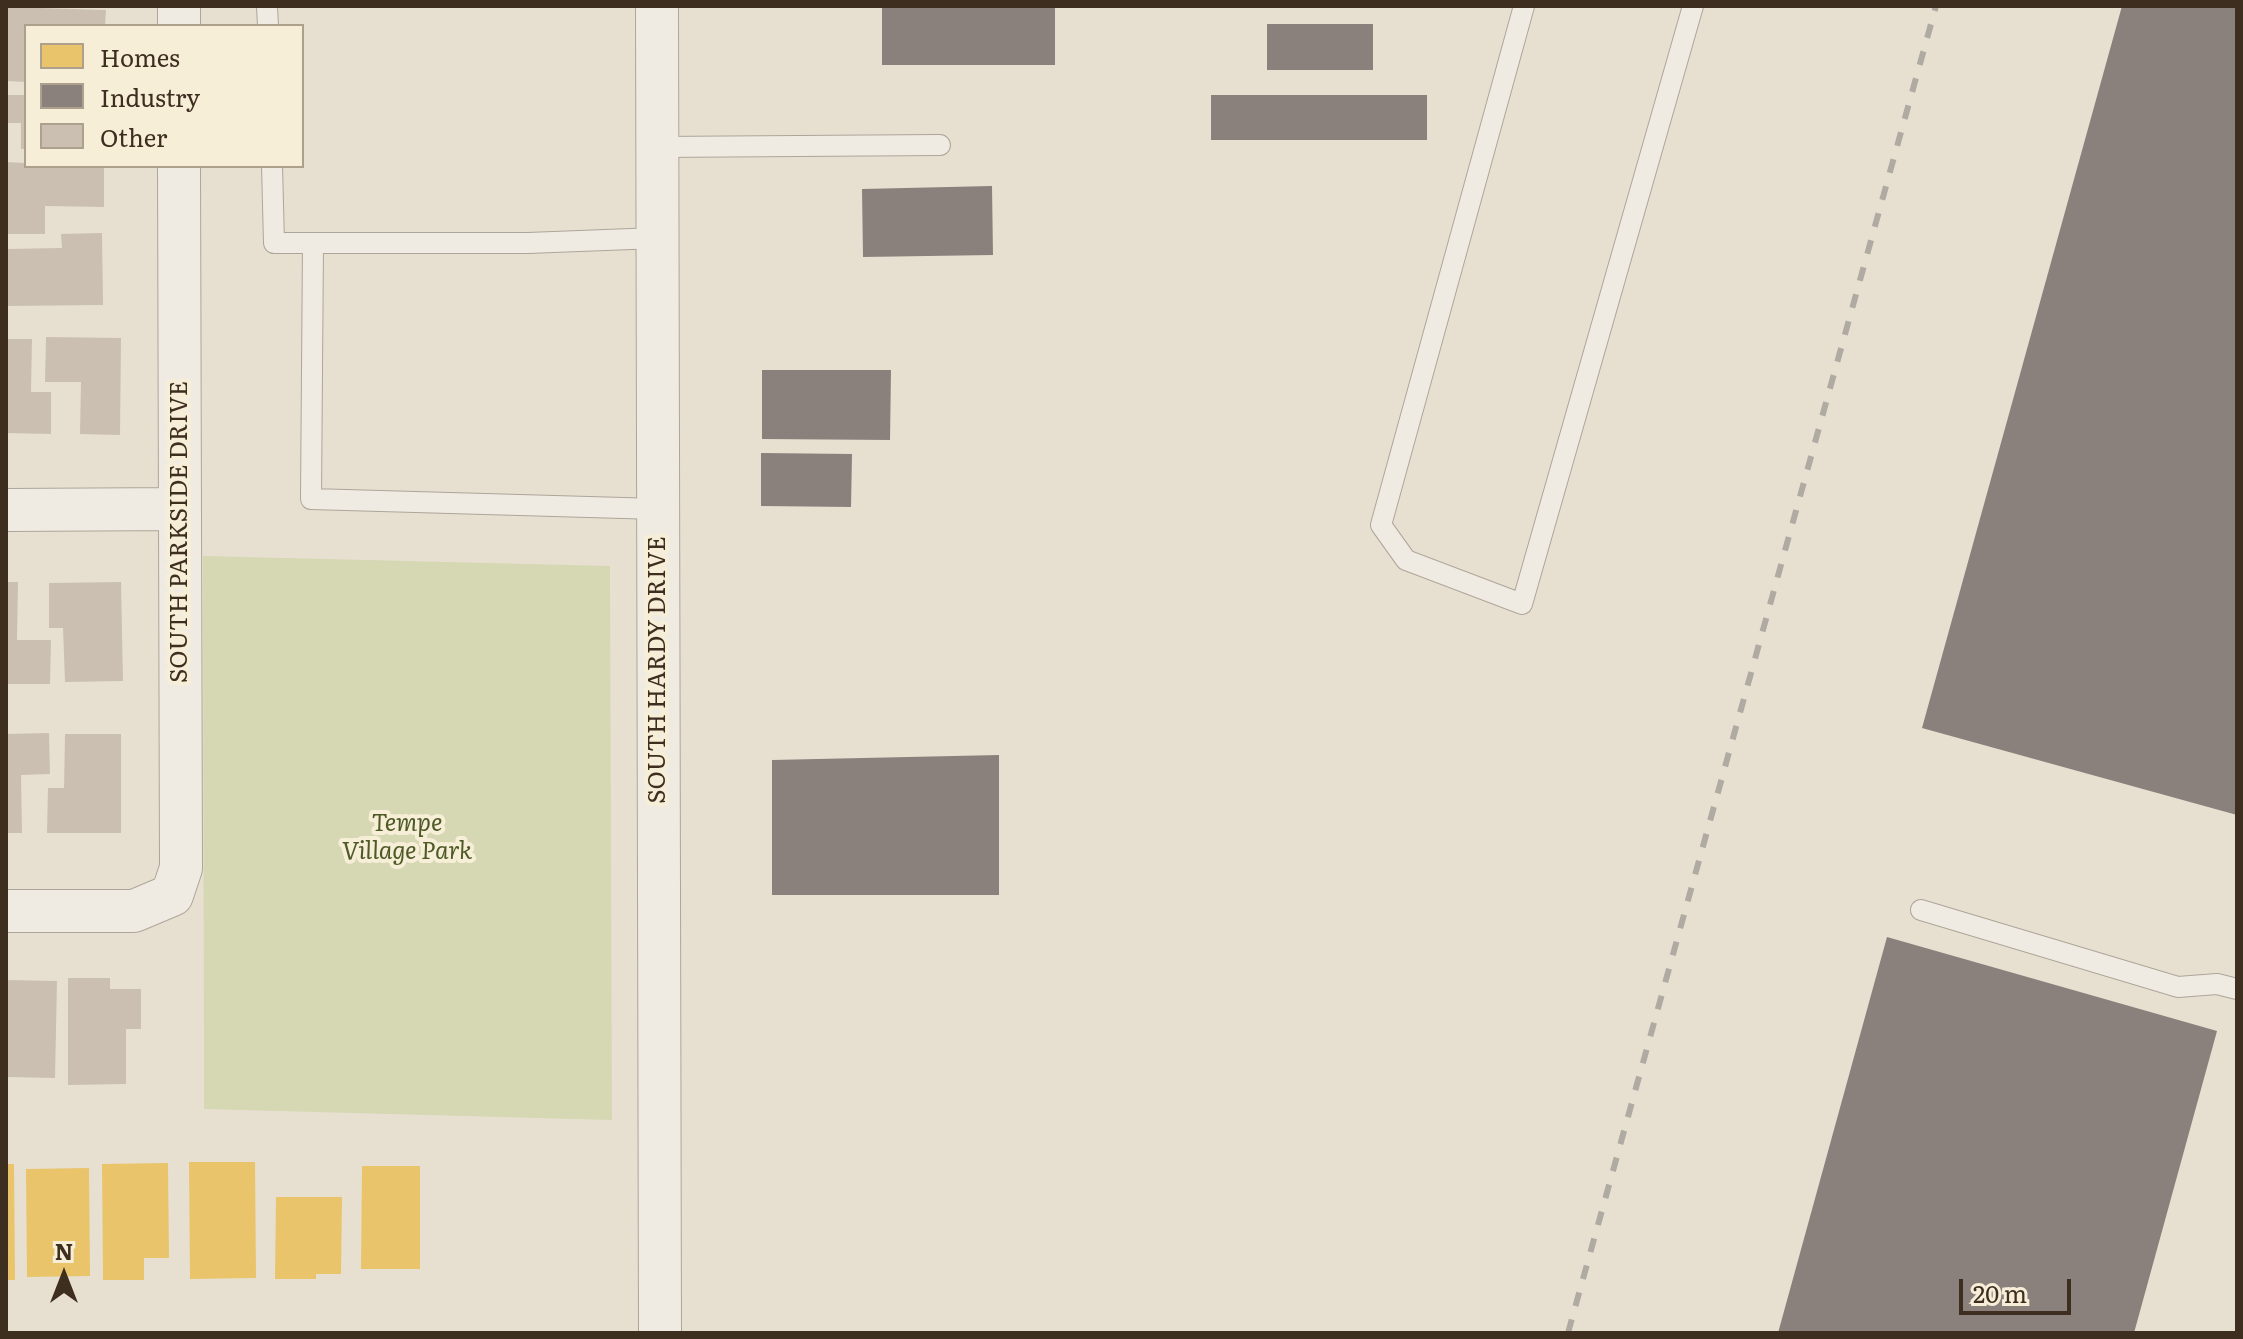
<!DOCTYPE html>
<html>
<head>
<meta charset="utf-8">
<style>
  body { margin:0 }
  #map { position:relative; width:2243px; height:1339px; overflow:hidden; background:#e7e0d1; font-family:Literata,serif }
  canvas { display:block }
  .frame { position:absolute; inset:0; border:8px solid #3d2e20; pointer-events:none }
  .legend { position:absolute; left:24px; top:24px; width:280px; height:144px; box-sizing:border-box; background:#f7eed8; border:2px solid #ada18e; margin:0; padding:10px 14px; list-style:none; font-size:24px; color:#3d2e20 }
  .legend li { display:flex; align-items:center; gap:16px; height:40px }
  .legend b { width:40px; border:2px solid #ada18e }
  .north { position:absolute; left:24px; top:1235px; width:80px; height:80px; -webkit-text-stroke:6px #f7eed8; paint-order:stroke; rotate:0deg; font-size:22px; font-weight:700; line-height:32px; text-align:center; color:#3d2e20 }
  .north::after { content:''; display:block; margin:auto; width:28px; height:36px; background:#3d2e20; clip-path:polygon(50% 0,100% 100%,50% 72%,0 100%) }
  .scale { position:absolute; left:1959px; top:1279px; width:112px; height:36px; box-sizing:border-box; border:4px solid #3d2e20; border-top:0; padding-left:10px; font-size:24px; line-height:28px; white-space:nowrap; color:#3d2e20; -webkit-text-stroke:6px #f7eed8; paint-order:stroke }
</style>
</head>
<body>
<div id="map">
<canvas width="2243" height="1339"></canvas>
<div class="frame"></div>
<ul class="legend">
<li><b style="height:22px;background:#e9c46a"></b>Homes</li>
<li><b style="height:22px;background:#8a817c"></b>Industry</li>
<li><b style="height:22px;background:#cbbfb2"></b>Other</li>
</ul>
<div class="north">N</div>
<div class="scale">20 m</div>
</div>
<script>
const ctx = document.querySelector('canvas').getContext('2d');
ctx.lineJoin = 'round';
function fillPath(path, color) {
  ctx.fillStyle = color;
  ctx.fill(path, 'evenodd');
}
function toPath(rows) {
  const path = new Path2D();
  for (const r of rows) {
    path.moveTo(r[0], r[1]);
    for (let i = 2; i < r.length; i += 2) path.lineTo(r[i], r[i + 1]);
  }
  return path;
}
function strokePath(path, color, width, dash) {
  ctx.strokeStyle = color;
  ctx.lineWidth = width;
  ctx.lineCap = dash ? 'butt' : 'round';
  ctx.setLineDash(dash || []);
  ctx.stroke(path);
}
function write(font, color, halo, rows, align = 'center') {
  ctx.font = font + ' Literata,serif';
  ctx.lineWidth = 8;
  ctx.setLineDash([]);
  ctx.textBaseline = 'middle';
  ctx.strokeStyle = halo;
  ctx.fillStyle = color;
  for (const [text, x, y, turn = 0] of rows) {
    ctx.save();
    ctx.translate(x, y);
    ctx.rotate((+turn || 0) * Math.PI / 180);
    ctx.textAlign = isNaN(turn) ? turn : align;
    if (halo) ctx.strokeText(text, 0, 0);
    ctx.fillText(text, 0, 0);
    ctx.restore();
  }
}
fillPath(toPath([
  [203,556,610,566,612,1120,204,1109]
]), '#d6d7b3');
fillPath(toPath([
  [189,1162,255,1162,256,1278,190,1279],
  [168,1163,169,1258,144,1258,144,1280,103,1280,102,1164],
  [6,1164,14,1164,15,1280,6,1280],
  [362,1166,420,1166,420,1269,361,1269],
  [89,1168,90,1276,27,1277,26,1169],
  [276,1197,342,1197,341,1274,316,1274,316,1279,275,1279]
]), '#e9c46a');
fillPath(toPath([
  [882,6,1055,6,1055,65,882,65],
  [2122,6,2237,6,2237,815,1922,728],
  [1267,24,1373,24,1373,70,1267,70],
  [1211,95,1427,95,1427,140,1211,140],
  [992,186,993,255,863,257,862,189],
  [762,370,891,370,890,440,762,439],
  [761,453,852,454,851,507,761,506],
  [999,755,999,895,772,895,772,760],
  [1887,937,2217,1031,2134,1333,1778,1333]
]), '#8a817c');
fillPath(toPath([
  [6,7,106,10,105,26,26,26,26,82,6,81],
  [6,95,26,95,26,149,21,149,21,123,6,123],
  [6,162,26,163,26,166,104,166,104,207,45,206,45,234,6,234],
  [102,233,103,305,6,306,6,249,62,248,61,234],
  [46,337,121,338,120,435,80,434,81,382,45,382],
  [6,339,32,339,31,392,51,392,51,434,6,433],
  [6,582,18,582,17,640,51,640,50,684,6,684],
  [121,582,123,681,65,682,63,628,49,628,49,583],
  [49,733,50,774,21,775,22,833,6,833,6,734],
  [65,734,121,734,121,833,47,833,48,788,64,788],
  [68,978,110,978,110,989,141,989,141,1029,126,1029,126,1084,68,1085],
  [6,980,57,981,55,1078,6,1077]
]), '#cbbfb2');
const lane = toPath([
  [267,6,268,26],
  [1524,6,1381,525,1406,560,1522,604,1693,6],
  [657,147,940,145],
  [272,166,274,243,528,243,657,238],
  [313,243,311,499,658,509],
  [1921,910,2178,987,2217,984,2237,989]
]);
const street = toPath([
  [179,6,179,26],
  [657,6,660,1333],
  [6,510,179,509],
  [6,911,134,911,172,895,181,868,179,166]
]);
strokePath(lane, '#ada599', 22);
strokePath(street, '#ada599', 44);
strokePath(lane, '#efebe3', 20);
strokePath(street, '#efebe3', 42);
strokePath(toPath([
  [1568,1333,1936,6]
]), '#afaaa2', 6, [14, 14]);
write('24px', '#3d2e20', '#f7eed8', [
  ["SOUTH PARKSIDE DRIVE",180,532,-90],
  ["SOUTH HARDY DRIVE",658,670,-90]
]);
write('italic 24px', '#4d5a26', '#f7eed8', [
  ["Tempe",407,824],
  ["Village Park",407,852]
]);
</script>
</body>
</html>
